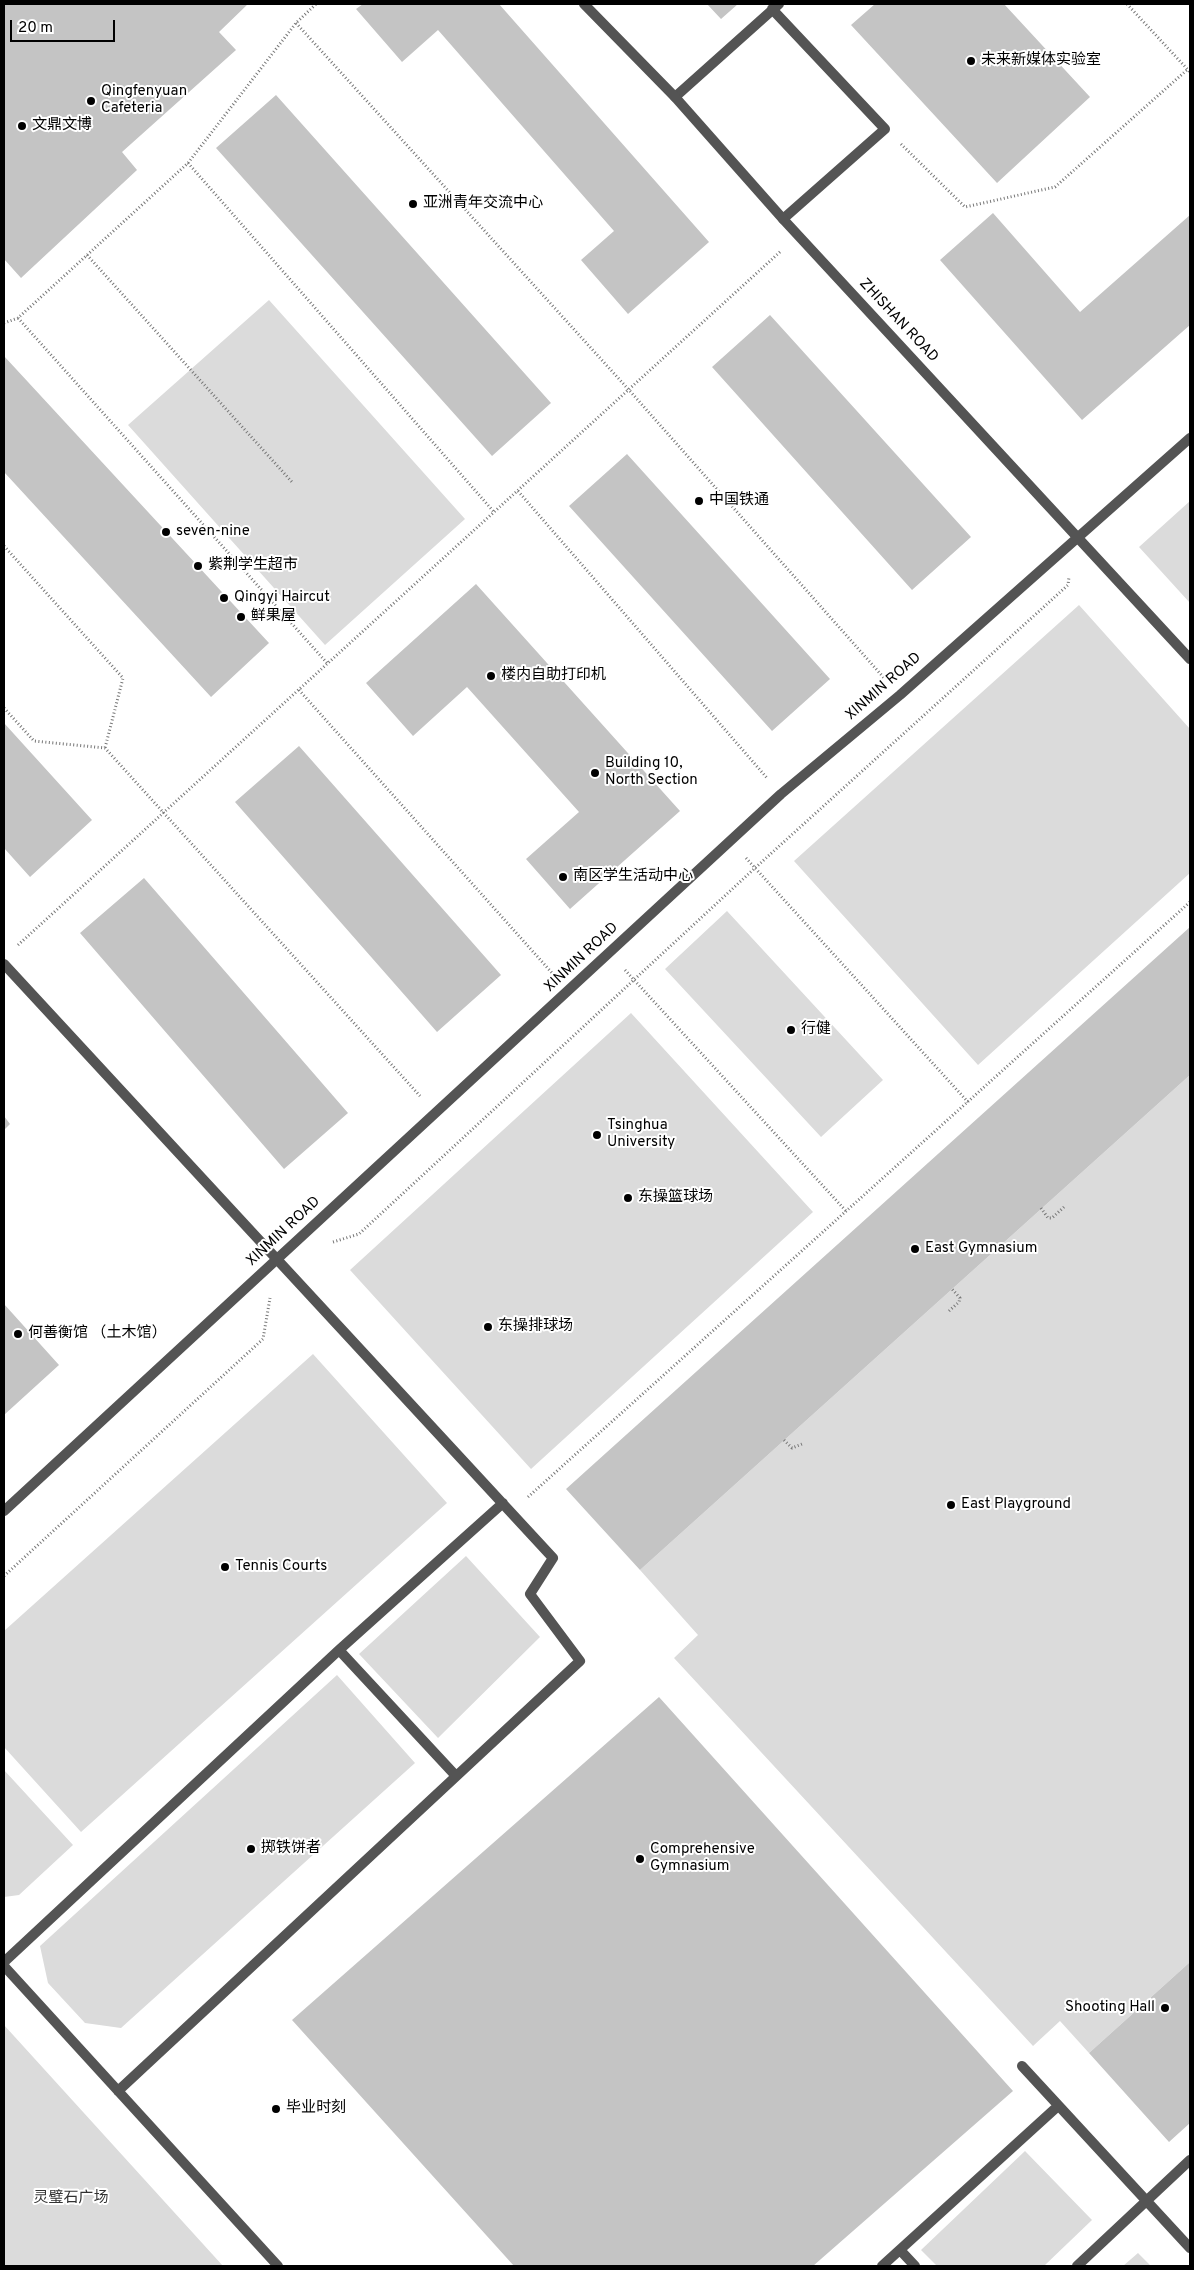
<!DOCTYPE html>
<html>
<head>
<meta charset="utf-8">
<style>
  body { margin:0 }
  #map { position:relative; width:1194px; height:2270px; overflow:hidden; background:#fff; font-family:Overpass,sans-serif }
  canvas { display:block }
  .frame { position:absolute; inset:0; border:5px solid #000; pointer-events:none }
  .scale { position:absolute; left:10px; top:20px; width:105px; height:22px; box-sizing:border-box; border:2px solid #000; border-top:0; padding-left:6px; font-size:15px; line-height:18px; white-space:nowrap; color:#000; -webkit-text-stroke:4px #fff; paint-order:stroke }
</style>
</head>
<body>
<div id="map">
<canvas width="1194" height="2270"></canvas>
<div class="frame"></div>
<div class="scale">20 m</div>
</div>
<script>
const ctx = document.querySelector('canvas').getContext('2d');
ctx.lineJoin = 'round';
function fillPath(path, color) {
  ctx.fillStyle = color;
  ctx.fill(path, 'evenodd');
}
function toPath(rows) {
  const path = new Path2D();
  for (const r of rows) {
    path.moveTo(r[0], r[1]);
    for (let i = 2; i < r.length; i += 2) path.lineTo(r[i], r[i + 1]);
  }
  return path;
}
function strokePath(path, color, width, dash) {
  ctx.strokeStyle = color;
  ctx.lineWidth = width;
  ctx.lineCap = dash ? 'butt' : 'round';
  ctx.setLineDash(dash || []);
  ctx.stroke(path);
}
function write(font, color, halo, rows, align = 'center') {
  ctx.font = font + ' Overpass,"Noto Sans SC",sans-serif';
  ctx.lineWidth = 4;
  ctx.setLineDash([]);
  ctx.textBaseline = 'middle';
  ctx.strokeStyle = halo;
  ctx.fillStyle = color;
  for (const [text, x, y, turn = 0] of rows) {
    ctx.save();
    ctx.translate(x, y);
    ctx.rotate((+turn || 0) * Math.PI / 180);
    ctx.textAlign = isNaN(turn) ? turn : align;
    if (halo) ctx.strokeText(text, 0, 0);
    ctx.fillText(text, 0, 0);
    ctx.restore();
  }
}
fillPath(toPath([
  [269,300,465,519,325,645,128,425],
  [1190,501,1190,603,1139,547],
  [1079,605,1190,729,1190,873,978,1065,794,861],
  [727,911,883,1080,821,1137,665,969],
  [631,1013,813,1212,531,1469,350,1270],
  [1190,1075,1190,1962,1089,2053,1060,2021,1033,2046,674,1658,698,1635,640,1570],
  [313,1354,447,1503,81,1832,4,1747,4,1631],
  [466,1556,540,1637,438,1738,359,1654],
  [337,1675,415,1763,121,2028,85,2023,48,1983,40,1946],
  [4,1770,73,1845,19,1895,4,1897],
  [4,2025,223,2266,4,2266],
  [1025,2151,1092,2220,1044,2266,937,2266,921,2250],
  [1138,2253,1151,2266,1123,2266]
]), '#dbdbdb');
fillPath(toPath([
  [4,4,248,4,219,32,236,50,122,152,137,170,21,278,4,259],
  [363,4,499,4,709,242,628,314,581,260,614,231,438,30,402,62,356,9],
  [707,4,738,4,721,19],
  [875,4,1004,4,1090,97,997,183,851,25],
  [276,95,551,403,492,456,216,148],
  [993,213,1080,312,1190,215,1190,325,1082,420,940,260],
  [770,315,971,537,912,590,712,367],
  [4,356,269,643,211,697,4,472],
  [627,454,830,679,772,731,569,506],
  [476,584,680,811,570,909,526,859,579,812,467,687,413,736,366,683],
  [4,723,92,820,30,877,4,848],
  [299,746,501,975,437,1032,235,802],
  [144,878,348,1113,284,1169,80,933],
  [1190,927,1190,1075,640,1570,566,1489],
  [4,1116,10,1124,4,1130],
  [4,1304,59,1365,4,1415],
  [659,1697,1013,2091,813,2266,514,2266,292,2020],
  [1190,1962,1190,2123,1169,2142,1089,2053]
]), '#c4c4c4');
strokePath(toPath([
  [1127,4,1190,72],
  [296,23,629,390,885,679],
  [901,144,965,207,1055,187,1188,69],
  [188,163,494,512],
  [87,255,292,482],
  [18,318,328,664],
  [4,323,18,318,188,163,296,23,316,4],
  [518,491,767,778],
  [4,546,123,678,105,748],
  [299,690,553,974],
  [4,708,34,741,105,748,420,1096],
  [746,858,968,1102],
  [18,945,781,251],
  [625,970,846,1211],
  [1041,1208,1048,1218,1052,1218,1064,1207],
  [333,1242,359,1234,755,868,1068,585,1069,577],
  [949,1311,959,1302,960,1298,952,1289],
  [784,1440,792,1448,802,1444],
  [528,1497,1190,902],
  [4,1576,263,1339,270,1298]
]), '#767676', 3, [1, 2.5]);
strokePath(toPath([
  [772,9,885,129,783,219],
  [675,97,779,4],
  [4,964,553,1558,530,1594,580,1661,118,2091],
  [339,1650,456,1776],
  [4,1962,339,1650,503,1503],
  [4,1966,278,2266],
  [1022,2066,1190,2248],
  [900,2250,915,2266],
  [882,2266,1058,2106],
  [1077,2266,1190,2160]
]), '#545454', 10);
strokePath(toPath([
  [584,4,675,97,783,219,1190,659],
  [4,1511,781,794,900,695,1190,438]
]), '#545454', 10);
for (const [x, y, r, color] of [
  [971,61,5,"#000"],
  [91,101,5,"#000"],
  [22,126,5,"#000"],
  [413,204,5,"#000"],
  [699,501,5,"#000"],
  [166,532,5,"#000"],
  [198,566,5,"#000"],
  [224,598,5,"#000"],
  [241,617,5,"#000"],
  [491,676,5,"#000"],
  [595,773,5,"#000"],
  [563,877,5,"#000"],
  [791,1030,5,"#000"],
  [597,1135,5,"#000"],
  [628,1198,5,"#000"],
  [915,1249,5,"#000"],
  [488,1327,5,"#000"],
  [18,1334,5,"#000"],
  [951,1505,5,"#000"],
  [225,1567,5,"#000"],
  [251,1849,5,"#000"],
  [640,1859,5,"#000"],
  [1165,2008,5,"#000"],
  [276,2109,5,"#000"]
]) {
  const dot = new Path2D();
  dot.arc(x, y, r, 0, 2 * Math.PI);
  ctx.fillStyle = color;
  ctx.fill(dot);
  strokePath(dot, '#fff', 2);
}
write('15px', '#000', '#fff', [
  ["未来新媒体实验室",981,61],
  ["Qingfenyuan",101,92],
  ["Cafeteria",101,109],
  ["文鼎文博",32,126],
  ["亚洲青年交流中心",423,204],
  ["中国铁通",709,501],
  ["seven-nine",176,532],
  ["紫荆学生超市",208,566],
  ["Qingyi Haircut",234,598],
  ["鲜果屋",251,617],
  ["楼内自助打印机",501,676],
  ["Building 10,",605,764],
  ["North Section",605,781],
  ["南区学生活动中心",573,877],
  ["行健",801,1030],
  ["Tsinghua",607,1126],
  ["University",607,1143],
  ["东操篮球场",638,1198],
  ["East Gymnasium",925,1249],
  ["东操排球场",498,1327],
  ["何善衡馆 （土木馆）",28,1334],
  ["East Playground",961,1505],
  ["Tennis Courts",235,1567],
  ["掷铁饼者",261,1849],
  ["Comprehensive",650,1850],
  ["Gymnasium",650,1867],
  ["Shooting Hall",1155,2008,"right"],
  ["毕业时刻",286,2109]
], 'left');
write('15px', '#000', '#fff', [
  ["ZHISHAN ROAD",898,321,47],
  ["XINMIN ROAD",884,687,-41],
  ["XINMIN ROAD",582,958,-43],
  ["XINMIN ROAD",284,1232,-43]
]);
write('15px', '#323232', '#fff', [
  ["灵璧石广场",71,2199]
]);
</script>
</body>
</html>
